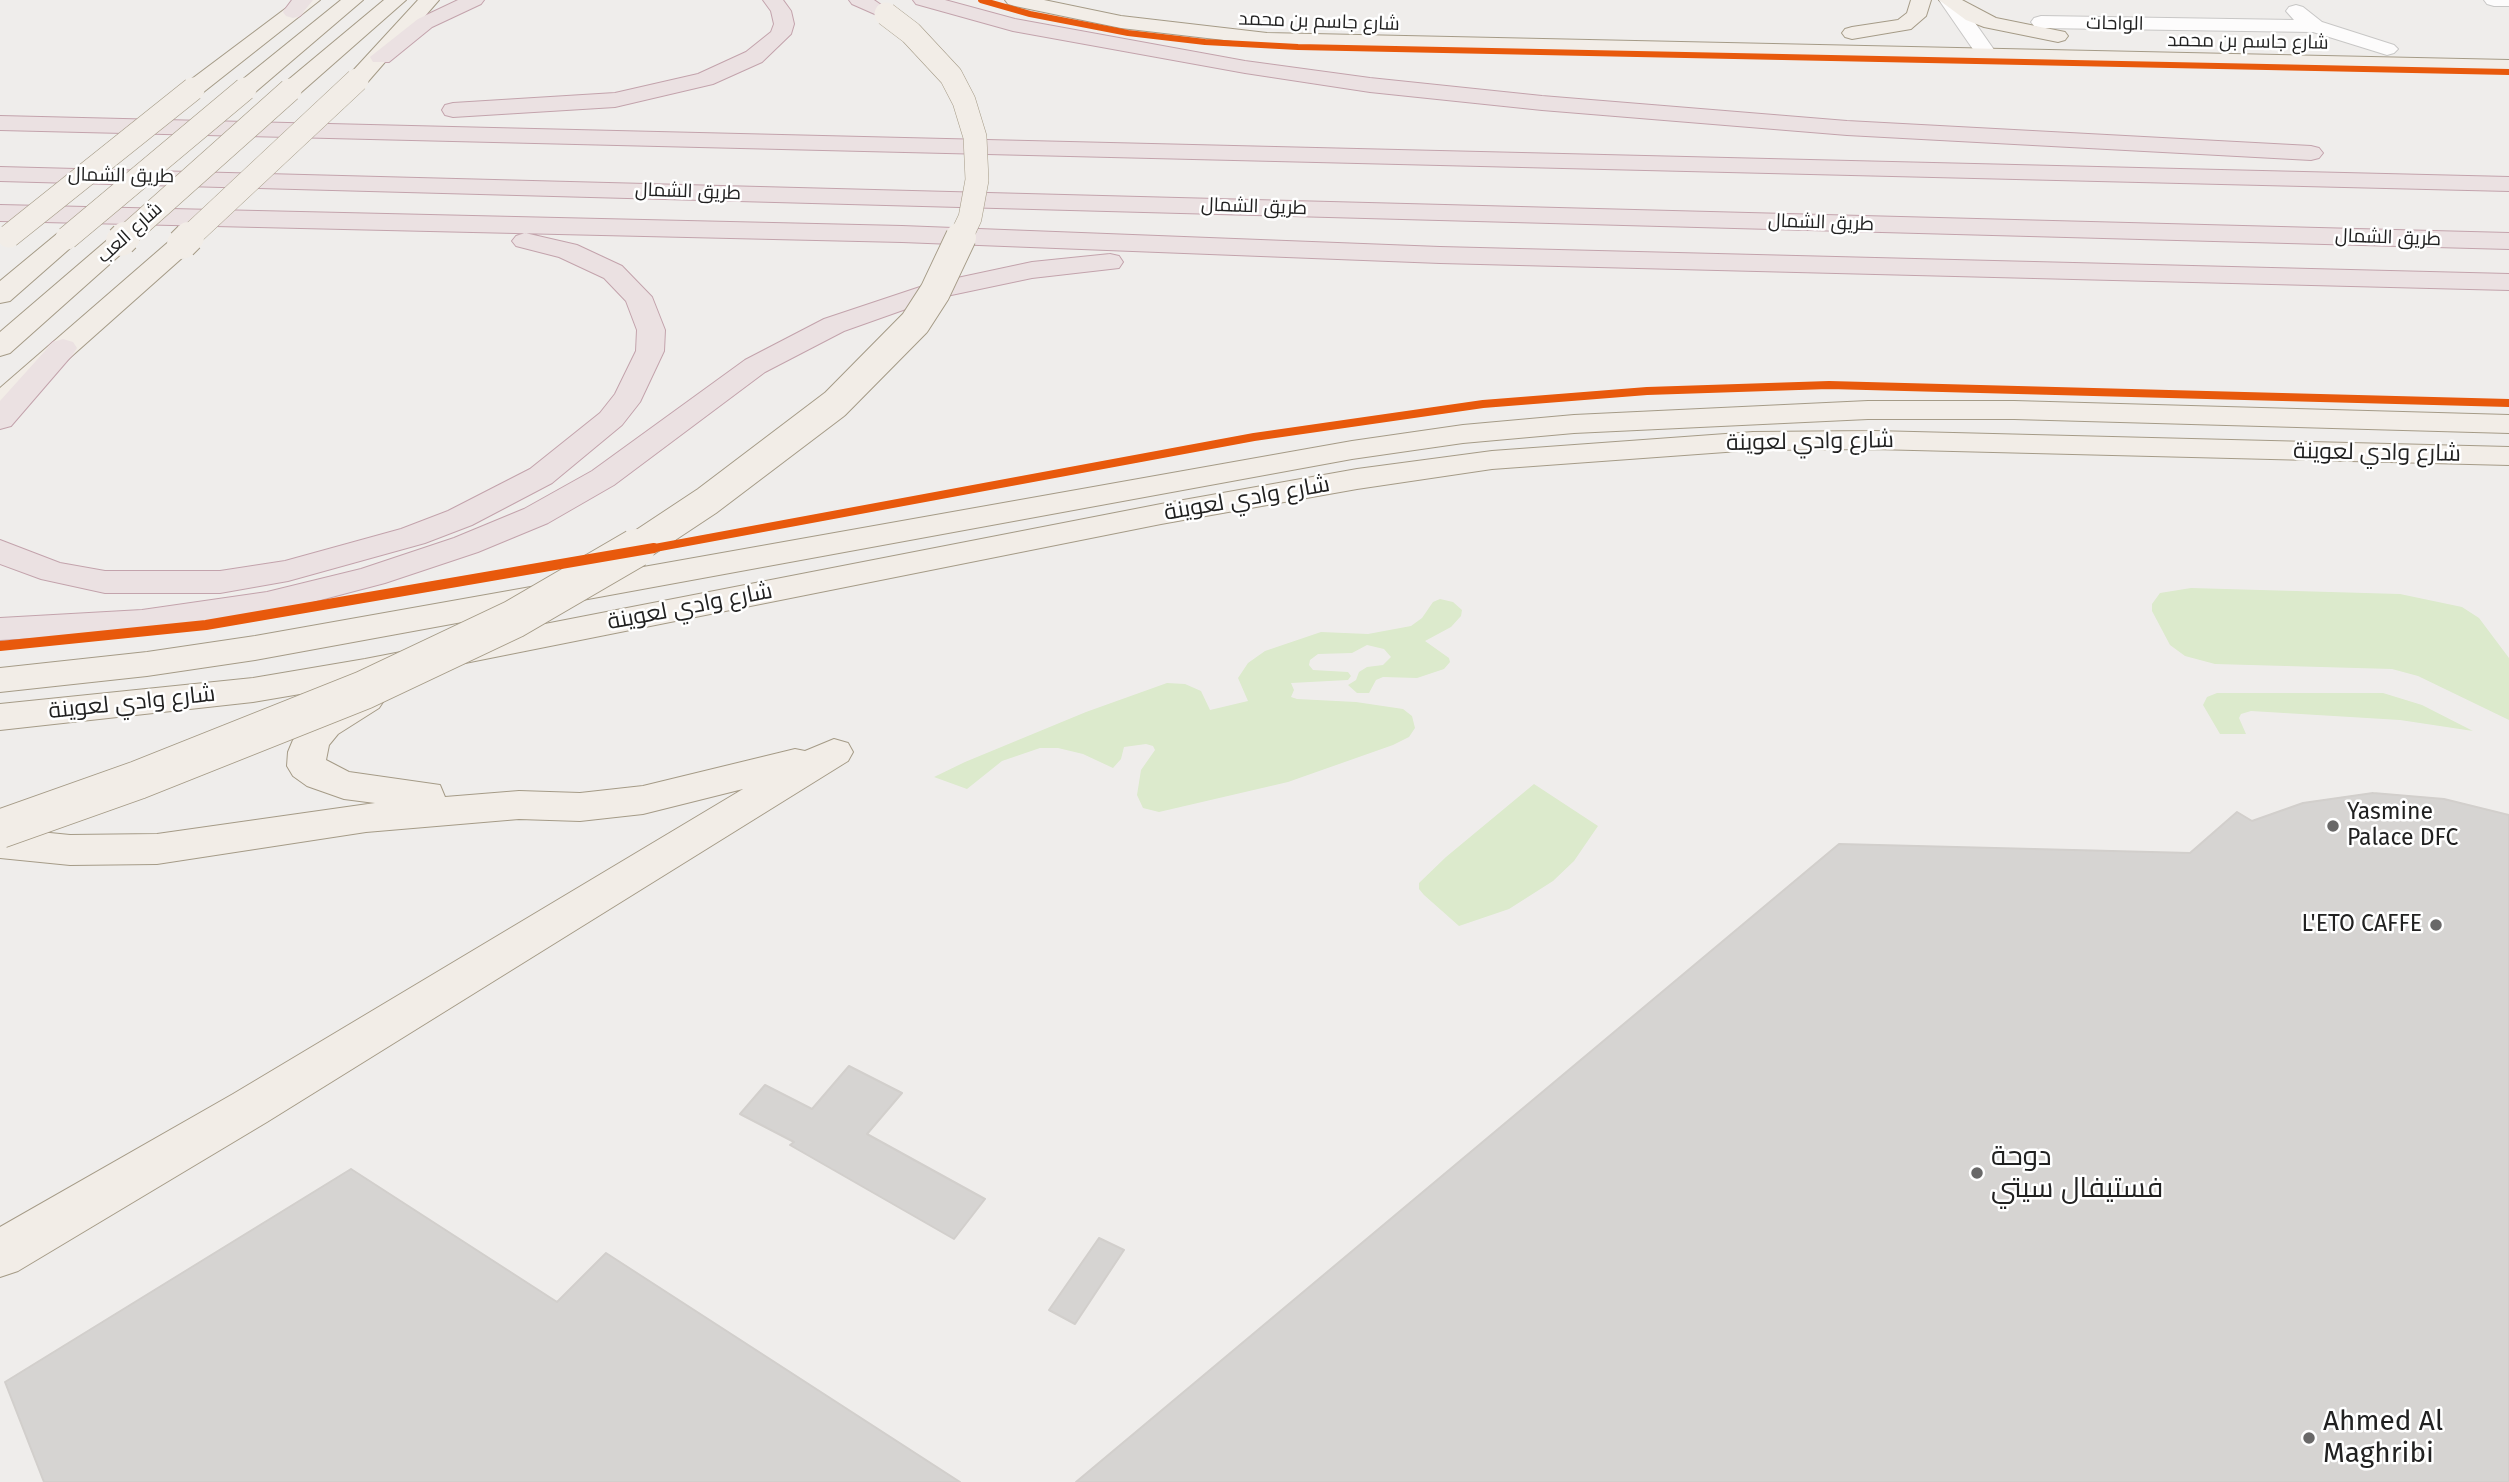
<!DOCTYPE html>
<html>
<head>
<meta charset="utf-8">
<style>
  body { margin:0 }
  canvas { display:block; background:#efedeb }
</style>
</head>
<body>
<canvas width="2509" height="1482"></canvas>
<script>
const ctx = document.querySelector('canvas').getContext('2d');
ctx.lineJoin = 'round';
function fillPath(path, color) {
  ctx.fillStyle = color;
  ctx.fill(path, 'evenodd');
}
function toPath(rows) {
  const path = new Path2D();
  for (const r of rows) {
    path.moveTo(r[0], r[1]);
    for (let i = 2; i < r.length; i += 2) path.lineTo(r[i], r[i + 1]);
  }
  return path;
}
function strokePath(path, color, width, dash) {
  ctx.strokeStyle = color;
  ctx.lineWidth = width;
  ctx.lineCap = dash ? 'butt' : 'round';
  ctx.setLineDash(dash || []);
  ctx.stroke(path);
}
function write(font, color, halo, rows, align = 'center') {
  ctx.font = font + ' "Fira Sans",Cairo,sans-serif';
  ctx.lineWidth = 5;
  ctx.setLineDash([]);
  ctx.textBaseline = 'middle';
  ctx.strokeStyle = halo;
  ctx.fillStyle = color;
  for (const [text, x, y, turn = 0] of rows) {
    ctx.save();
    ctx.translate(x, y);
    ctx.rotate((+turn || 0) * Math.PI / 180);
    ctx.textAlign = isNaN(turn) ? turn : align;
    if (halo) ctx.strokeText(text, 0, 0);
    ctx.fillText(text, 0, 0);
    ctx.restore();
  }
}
fillPath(toPath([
  [2191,588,2400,594,2462,607,2479,618,2509,658,2509,720,2418,676,2392,669,2215,664,2185,656,2170,645,2152,611,2152,604,2160,593],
  [1440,599,1453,602,1462,610,1461,616,1451,627,1425,641,1449,658,1450,662,1444,669,1417,678,1383,677,1376,680,1369,693,1357,693,1348,685,1356,680,1359,672,1367,667,1383,665,1391,657,1384,649,1367,645,1352,653,1318,654,1310,660,1309,665,1313,670,1348,672,1351,676,1348,680,1291,683,1294,690,1291,697,1297,699,1356,702,1403,709,1412,716,1415,728,1409,737,1393,745,1288,782,1159,812,1143,808,1137,795,1141,770,1155,750,1153,746,1146,744,1124,747,1121,759,1113,768,1083,754,1058,748,1040,748,1002,761,967,789,934,777,965,762,1086,712,1167,683,1185,684,1201,691,1210,710,1248,701,1238,678,1248,663,1265,651,1321,632,1368,634,1411,626,1422,618,1433,602],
  [2217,693,2383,693,2422,705,2473,731,2400,720,2251,711,2241,714,2239,718,2246,734,2220,734,2203,705,2207,697],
  [1534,784,1598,826,1574,861,1553,881,1509,909,1459,926,1424,895,1419,889,1419,883,1446,857]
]), '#dceacc');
const building = toPath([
  [2373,793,2444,799,2509,815,2509,1482,1076,1482,1839,844,2190,853,2237,812,2252,821,2303,803,2373,793],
  [849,1066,902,1093,867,1134,985,1199,954,1239,790,1145,794,1142,740,1114,765,1085,812,1109,849,1066],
  [351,1169,557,1302,606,1253,960,1482,44,1482,5,1382,351,1169],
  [1099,1238,1124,1250,1075,1324,1049,1310,1099,1238]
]);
fillPath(building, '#d6d4d2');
strokePath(building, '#d2cfcc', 2);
const minor = toPath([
  [1939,0,1959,0,1997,54,1993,58,1979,58,1939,0],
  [2484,0,2509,0,2509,6,2494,6,2487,4,2484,0],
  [2296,5,2303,7,2322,22,2394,45,2398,49,2394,53,2387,55,2313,32,2041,28,2034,26,2031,22,2034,18,2041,16,2294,20,2286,11,2289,7,2296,5]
]);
const major = toPath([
  [297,0,320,0,201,94,185,94,182,89,185,84,297,0],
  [341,0,363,0,253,94,237,94,234,89,237,84,341,0],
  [384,0,406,0,298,95,282,95,279,90,282,85,384,0],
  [418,0,439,0,365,85,349,85,346,80,349,75,418,0],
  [1005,0,1044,0,1121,16,1267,33,2509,60,2509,72,1267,45,1121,28,1015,6,1008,4,1005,0],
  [1911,0,1931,0,1926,16,1911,29,1852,39,1845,37,1842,33,1845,29,1852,27,1898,20,1907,13,1911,0],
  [1939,0,1962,0,1996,18,2065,32,2068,36,2065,40,2058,42,1984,27,1966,20,1939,0],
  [67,230,76,233,80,238,76,243,10,301,0,303,0,281,58,233,67,230],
  [121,233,130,236,134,241,130,246,10,353,0,356,0,332,112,236,121,233],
  [182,236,191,238,195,244,191,250,11,410,0,413,0,388,173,238,182,236],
  [1868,401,2014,401,2509,415,2509,433,2014,419,1868,419,1574,433,1463,443,1352,459,255,660,147,676,0,692,0,668,147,652,255,636,1352,441,1463,425,1574,415,1868,401],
  [1874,431,2509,447,2509,465,1874,449,1753,450,1492,469,1357,489,1161,524,365,683,253,702,0,730,0,704,253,678,365,659,1161,504,1357,469,1492,451,1753,432,1874,431],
  [366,687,379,690,385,699,379,708,338,734,329,745,326,760,349,772,440,785,445,797,519,791,580,793,643,786,795,749,805,751,834,739,848,743,853,752,848,761,267,1122,18,1271,0,1277,0,1227,233,1094,743,789,643,814,580,821,519,819,366,832,157,864,70,865,0,858,0,828,70,835,157,834,375,803,344,799,307,786,293,776,287,766,288,752,293,740,312,716,353,690,366,687]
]);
const highway = toPath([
  [292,0,313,0,300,16,293,18,286,16,283,12,292,0],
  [458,0,484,0,481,4,432,27,389,62,373,62,370,57,418,19,458,0],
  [763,0,783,0,791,11,794,24,791,34,762,62,713,84,615,107,453,117,445,115,442,110,445,105,453,103,615,93,698,74,746,52,771,32,774,24,771,11,763,0],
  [849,0,874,0,887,9,884,13,877,15,852,4,849,0],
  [913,0,945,0,1015,19,1245,61,1370,78,1542,96,1847,121,2311,146,2319,148,2323,153,2319,158,2311,160,1847,135,1542,110,1370,92,1245,73,1013,31,916,4,913,0],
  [0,116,2509,177,2509,191,0,130,0,116],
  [0,167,2509,233,2509,249,0,181,0,167],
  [0,205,902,226,1440,247,2509,274,2509,290,1440,263,902,242,0,221,0,205],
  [525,233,577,245,622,266,652,297,665,330,664,351,640,402,622,425,552,483,472,525,425,543,288,581,220,593,105,593,41,579,0,564,0,540,60,563,105,571,220,571,285,561,401,529,448,511,530,469,600,413,615,394,636,351,637,330,626,301,604,278,559,257,516,246,512,241,516,236,525,233],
  [1110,254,1119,256,1123,262,1119,268,1032,278,937,298,844,331,765,372,614,485,548,523,478,552,385,583,267,614,142,632,0,640,0,618,142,610,267,592,361,569,454,538,524,509,592,471,745,360,824,319,929,284,1032,262,1110,254],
  [63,339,73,342,77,348,73,354,11,426,0,429,0,401,53,342,63,339]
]);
strokePath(minor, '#c8c7c6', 2);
strokePath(major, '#a59b87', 2);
strokePath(highway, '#c3a3ac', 2);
fillPath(minor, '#fdfcfc');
fillPath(major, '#f2ede7');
fillPath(highway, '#ebe1e2');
const majorBridgeFar2 = toPath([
  [886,14,911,33,951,76,964,101,975,137,977,180,970,218,960,239],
  [9,236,193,89],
  [67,238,245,89],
  [123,239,290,90],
  [187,239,357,80]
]);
const majorBridgeFar1 = toPath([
  [121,241,125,237],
  [182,244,189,237],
  [633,550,707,501,835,404,915,323,935,292,961,237]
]);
const majorBridge = toPath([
  [0,829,138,780,364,690,514,619,636,548]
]);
strokePath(majorBridgeFar2, '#a59b87', 24, []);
strokePath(majorBridgeFar1, '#a59b87', 32, []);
strokePath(majorBridge, '#a59b87', 40, []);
strokePath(majorBridgeFar2, '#f2ede7', 23);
strokePath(majorBridgeFar1, '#f2ede7', 30);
strokePath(majorBridge, '#f2ede7', 38);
strokePath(toPath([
  [981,0,1030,14,1128,33,1205,42,1298,47,2509,72]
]), '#e8590c', 6);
strokePath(toPath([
  [644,550,1254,437,1483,404,1647,391,1829,385,2509,403]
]), '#e8590c', 8);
strokePath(toPath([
  [0,646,206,625,654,548]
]), '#e8590c', 10);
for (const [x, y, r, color] of [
  [2333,826,7,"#696868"],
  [2436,925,7,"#696868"],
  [1977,1173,7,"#696868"],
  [2309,1438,7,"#696868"]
]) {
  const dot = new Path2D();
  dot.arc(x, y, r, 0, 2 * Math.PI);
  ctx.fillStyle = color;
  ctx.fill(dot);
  strokePath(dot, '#fff', 2.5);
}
write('19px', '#212121', '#fff', [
  ["شارع جاسم بن محمد",1319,22,2],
  ["الواحات",2115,24,1],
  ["شارع جاسم بن محمد",2248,42,1],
  ["طريق الشمال",121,176,1],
  ["طريق الشمال",688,192,2],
  ["طريق الشمال",1254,207,2],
  ["طريق الشمال",1821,223,2],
  ["شارع العب",130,233,-42],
  ["طريق الشمال",2388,238,2]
]);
write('23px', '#212121', '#fff', [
  ["شارع وادي لعوينة",1810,442,-1],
  ["شارع وادي لعوينة",2377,453,1],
  ["شارع وادي لعوينة",1247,499,-10],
  ["شارع وادي لعوينة",690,607,-11],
  ["شارع وادي لعوينة",132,703,-6]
]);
write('23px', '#212121', '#fff', [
  ["Yasmine",2347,813],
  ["Palace DFC",2347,839],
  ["L'ETO CAFFE",2422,925,"right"]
], 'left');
write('28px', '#212121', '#fff', [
  ["دوحة",1991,1157],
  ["فستيفال سيتي",1991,1189],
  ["Ahmed Al",2323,1422],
  ["Maghribi",2323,1454]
], 'left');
</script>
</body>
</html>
